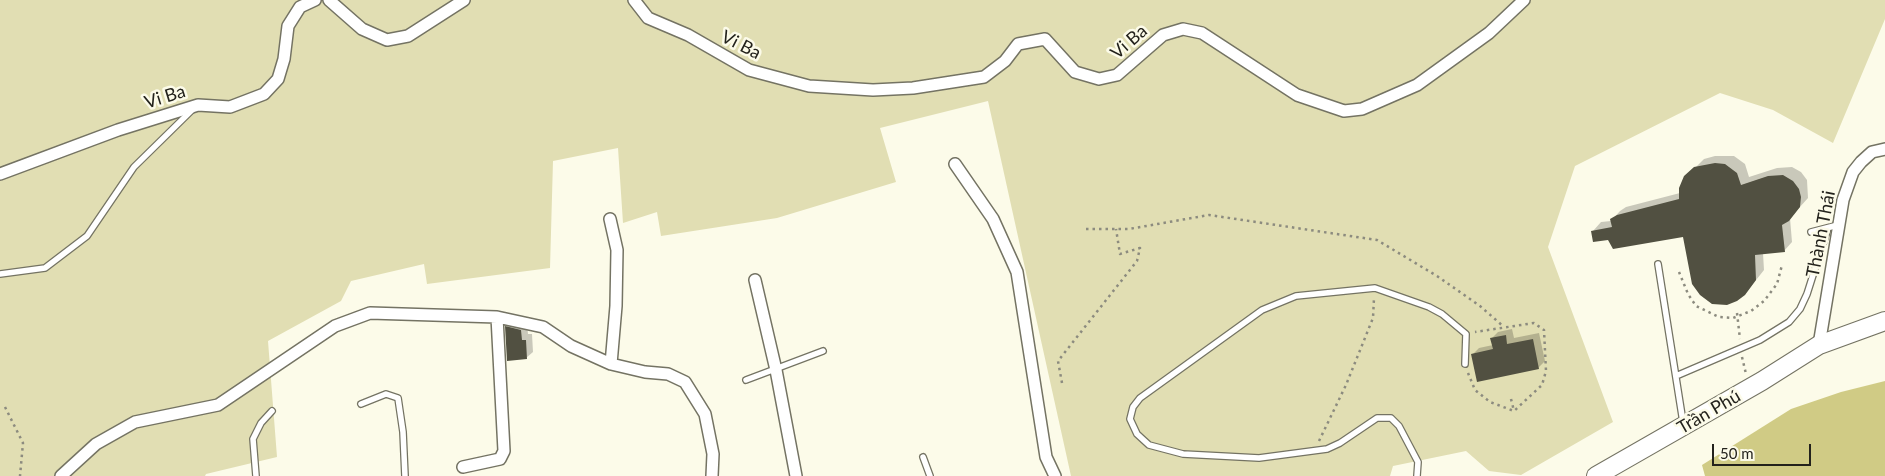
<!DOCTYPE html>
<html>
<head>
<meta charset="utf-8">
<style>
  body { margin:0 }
  #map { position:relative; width:1885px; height:476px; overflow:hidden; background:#fcfbe9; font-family:Lato,sans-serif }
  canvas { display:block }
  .scale { position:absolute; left:1712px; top:444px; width:99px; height:22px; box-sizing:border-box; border:2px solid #23221c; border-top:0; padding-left:6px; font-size:15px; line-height:18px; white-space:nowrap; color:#23221c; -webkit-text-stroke:4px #fcfbe9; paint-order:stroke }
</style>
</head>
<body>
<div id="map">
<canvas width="1885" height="476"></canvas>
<div class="scale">50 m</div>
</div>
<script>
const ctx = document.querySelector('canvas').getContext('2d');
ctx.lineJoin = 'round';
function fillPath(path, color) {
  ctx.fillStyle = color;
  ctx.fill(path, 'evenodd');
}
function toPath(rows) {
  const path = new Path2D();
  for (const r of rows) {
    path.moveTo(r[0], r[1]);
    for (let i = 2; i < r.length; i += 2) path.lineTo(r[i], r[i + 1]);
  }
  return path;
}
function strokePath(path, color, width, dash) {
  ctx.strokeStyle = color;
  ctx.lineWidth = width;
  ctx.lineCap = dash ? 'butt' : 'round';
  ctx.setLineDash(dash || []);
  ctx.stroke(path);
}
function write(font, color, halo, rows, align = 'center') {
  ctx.font = font + ' Lato,sans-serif';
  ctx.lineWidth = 5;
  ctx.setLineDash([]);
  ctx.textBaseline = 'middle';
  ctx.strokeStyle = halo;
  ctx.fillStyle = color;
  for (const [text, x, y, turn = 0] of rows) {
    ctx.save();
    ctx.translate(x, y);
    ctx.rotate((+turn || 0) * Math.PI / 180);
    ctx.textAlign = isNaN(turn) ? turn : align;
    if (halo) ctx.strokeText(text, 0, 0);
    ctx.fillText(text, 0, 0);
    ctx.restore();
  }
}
fillPath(toPath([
  [0,0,1885,0,1885,19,1833,143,1773,110,1720,93,1575,166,1548,247,1613,422,1521,475,1489,471,1466,451,1393,466,1390,476,1071,476,988,101,880,128,896,182,777,218,661,236,657,212,623,223,618,148,553,161,550,268,427,284,424,264,351,281,341,301,268,341,277,457,206,474,205,476,0,476]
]), '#e1deb3');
fillPath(toPath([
  [1885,381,1885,476,1705,476,1702,465,1791,409,1841,392]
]), '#d0cb85');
fillPath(toPath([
  [1715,156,1734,156,1745,164,1749,177,1777,168,1792,167,1801,172,1807,180,1808,198,1790,218,1792,242,1784,251,1763,253,1764,270,1745,294,1684,236,1609,239,1593,231,1601,222,1611,221,1620,211,1626,207,1680,193,1686,177,1704,159],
  [513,321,527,324,528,334,532,334,533,352,526,358,506,327],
  [1512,329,1514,338,1539,333,1545,361,1538,368,1473,354,1479,348,1493,345,1492,338,1498,332]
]), '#0003');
fillPath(toPath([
  [1715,163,1725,164,1737,173,1741,185,1768,176,1783,175,1793,181,1799,189,1801,197,1800,207,1789,221,1782,225,1785,252,1755,255,1756,280,1745,295,1737,301,1727,305,1712,304,1700,295,1692,284,1683,237,1613,249,1608,240,1593,242,1591,231,1612,227,1610,219,1617,215,1679,199,1679,188,1684,176,1694,167],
  [505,326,521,330,522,340,526,340,527,359,507,361],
  [1506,335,1507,344,1533,339,1539,369,1477,382,1471,354,1493,349,1490,338]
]), '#515041');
const lane = toPath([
  [1811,232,1838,225],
  [1658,264,1683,422],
  [0,274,45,268,87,236,134,167,192,110],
  [1676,376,1760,340,1789,322,1800,309,1807,294,1828,228],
  [746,380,823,351],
  [361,404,386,394,398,398,403,432,405,476],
  [923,457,930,476],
  [256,476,253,439,261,423,272,411],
  [1417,476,1418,462,1399,426,1391,418,1377,418,1340,443,1327,449,1259,458,1183,454,1149,445,1137,434,1130,419,1133,407,1140,398,1262,310,1296,296,1375,288,1429,307,1442,314,1466,334,1465,364]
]);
const street = toPath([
  [329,0,362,29,387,40,408,36,464,0],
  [634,0,648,18,688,35,749,70,809,86,873,90,913,88,984,77,1005,61,1018,44,1045,39,1075,72,1099,79,1117,75,1163,35,1183,29,1202,33,1297,95,1344,111,1362,109,1417,85,1489,33,1524,0],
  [955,164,993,219,1017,272,1046,457,1055,476],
  [0,174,118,130,198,105,230,107,264,94,278,79,284,59,288,26,300,7,315,0],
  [610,219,617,250,616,306,611,364],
  [755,280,776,370,796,476],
  [1819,345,1843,200,1853,172,1861,162,1872,152,1885,149],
  [463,467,500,459,504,451,497,317],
  [61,476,96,444,135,422,218,405,335,326,370,313,497,317,543,327,571,346,611,364,645,372,668,374,685,382,705,414,713,454,712,476]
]);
const primary = toPath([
  [1596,476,1762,381,1819,345,1885,321]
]);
strokePath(lane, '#747363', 8);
strokePath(street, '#747363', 14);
strokePath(primary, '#747363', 20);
strokePath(toPath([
  [1086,229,1129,229,1209,215,1377,240,1437,276,1480,306,1504,327],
  [1679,272,1688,294,1696,306,1719,317,1733,318,1751,311,1764,301,1777,284,1782,265],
  [1737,313,1740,339],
  [1742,357,1746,374],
  [1468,373,1475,390,1490,402,1514,411,1542,385,1546,371,1544,330,1534,323,1475,332],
  [1062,383,1058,361,1137,261,1140,248,1120,254,1116,229],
  [1511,399,1514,411],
  [5,407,23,443,20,476],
  [1319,441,1346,385,1373,318,1374,298]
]), '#8c8b7f', 2.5, [2.5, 4]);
strokePath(lane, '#fff', 5.5);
strokePath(street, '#fff', 11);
strokePath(primary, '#fff', 18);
write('18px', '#23221c', '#fcfbe9', [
  ["Vi Ba",1129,42,-41],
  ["Vi Ba",741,45,27],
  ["Vi Ba",165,97,-17],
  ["Thành Thái",1821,234,-79],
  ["Trần Phú",1709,412,-30]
]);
</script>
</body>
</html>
